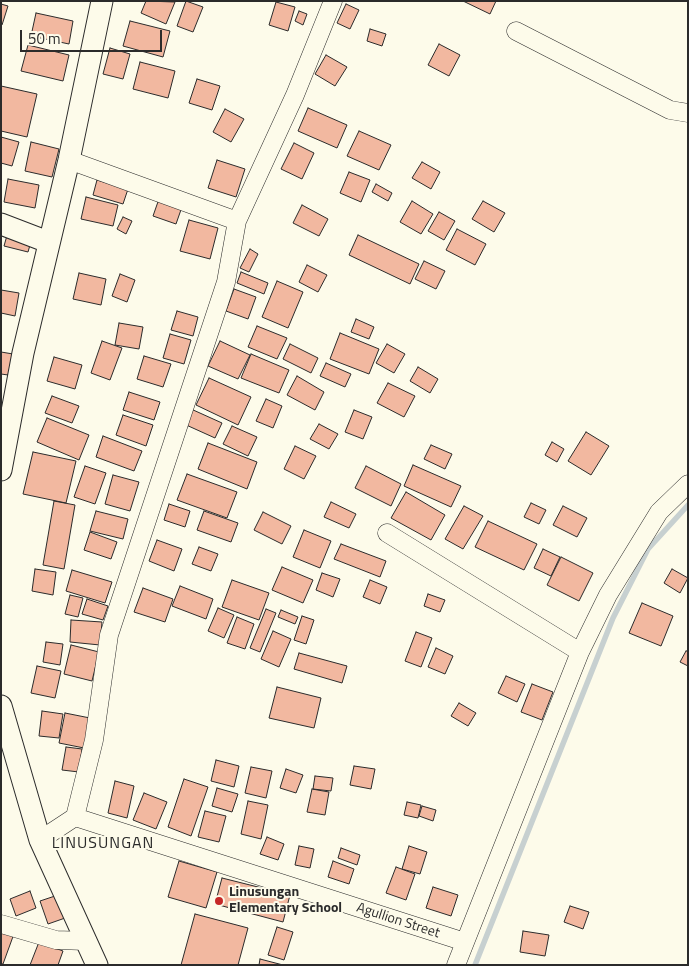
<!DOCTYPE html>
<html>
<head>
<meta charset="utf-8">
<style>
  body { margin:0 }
  #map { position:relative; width:689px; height:966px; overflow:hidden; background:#fdfbea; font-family:"Titillium Web",sans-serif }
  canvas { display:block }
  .frame { position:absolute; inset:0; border:2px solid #2b2b2b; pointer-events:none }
  .scale { position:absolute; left:20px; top:30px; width:142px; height:22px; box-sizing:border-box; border:2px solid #2b2b2b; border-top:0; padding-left:6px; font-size:15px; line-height:18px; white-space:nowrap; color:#2b2b2b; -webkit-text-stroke:4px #fdfbea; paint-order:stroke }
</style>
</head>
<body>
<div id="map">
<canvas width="689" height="966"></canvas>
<div class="frame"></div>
<div class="scale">50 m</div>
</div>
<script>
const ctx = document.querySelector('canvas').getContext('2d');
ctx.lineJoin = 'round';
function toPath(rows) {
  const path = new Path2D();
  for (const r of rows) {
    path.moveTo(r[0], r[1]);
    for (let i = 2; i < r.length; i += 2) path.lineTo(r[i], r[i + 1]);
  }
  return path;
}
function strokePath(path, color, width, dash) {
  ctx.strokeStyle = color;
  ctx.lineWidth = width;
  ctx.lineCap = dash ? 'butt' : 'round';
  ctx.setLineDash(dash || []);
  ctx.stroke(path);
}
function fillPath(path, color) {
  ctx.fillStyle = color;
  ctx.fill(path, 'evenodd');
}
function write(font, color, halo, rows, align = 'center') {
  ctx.font = font + ' "Titillium Web",sans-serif';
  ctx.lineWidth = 4;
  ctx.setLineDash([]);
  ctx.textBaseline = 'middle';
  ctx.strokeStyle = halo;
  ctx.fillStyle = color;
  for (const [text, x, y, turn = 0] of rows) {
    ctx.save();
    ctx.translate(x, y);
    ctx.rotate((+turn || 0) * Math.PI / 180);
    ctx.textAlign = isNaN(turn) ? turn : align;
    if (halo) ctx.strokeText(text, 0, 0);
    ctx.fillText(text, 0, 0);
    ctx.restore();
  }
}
strokePath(toPath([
  [475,965,613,618,648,549,688,505]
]), '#c7d0d0', 5.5);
const building = toPath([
  [146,1,175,2,166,24,141,13,146,1],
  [186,1,203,7,193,32,177,26,186,1],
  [463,1,496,1,490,14,463,1],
  [276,2,295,7,288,31,269,25,276,2],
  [1,4,8,6,2,25,1,25,1,4],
  [346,4,359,10,350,29,337,23,346,4],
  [299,11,307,14,303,25,295,21,299,11],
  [36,13,73,21,69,44,31,36,36,13],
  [130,21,170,31,163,57,123,46,130,21],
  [370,29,386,34,382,46,367,41,370,29],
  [439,44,460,55,449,76,428,65,439,44],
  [28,45,69,55,63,81,21,71,28,45],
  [110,48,130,54,123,79,103,74,110,48],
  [326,55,347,67,335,86,315,74,326,55],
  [140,62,175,71,168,98,133,89,140,62],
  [197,79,220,86,212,110,189,103,197,79],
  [1,86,37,94,27,137,1,131,1,86],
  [308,108,347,125,337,148,298,131,308,108],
  [225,109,244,119,231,142,213,132,225,109],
  [359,131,391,145,379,170,347,156,359,131],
  [1,137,19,142,12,166,1,163,1,137],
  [31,142,59,149,52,177,25,171,31,142],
  [294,143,314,153,302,179,281,169,294,143],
  [217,160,245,169,236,197,208,188,217,160],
  [422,162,440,172,431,189,412,178,422,162],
  [349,172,370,180,361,202,340,193,349,172],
  [8,179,39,185,35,208,4,202,8,179],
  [97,180,128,189,123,204,93,195,97,180],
  [376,184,392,193,388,201,372,192,376,184],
  [160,196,183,204,176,224,153,216,160,196],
  [86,197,118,205,113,226,81,219,86,197],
  [412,201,433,214,421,234,400,222,412,201],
  [483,201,505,213,494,232,472,219,483,201],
  [302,205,328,219,319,236,293,223,302,205],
  [439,212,455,221,444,240,428,231,439,212],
  [123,217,132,221,126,234,117,229,123,217],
  [189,220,218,228,210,259,180,251,189,220],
  [457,229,486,244,475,265,446,250,457,229],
  [8,232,32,238,28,252,4,246,8,232],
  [358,235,419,264,410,284,349,255,358,235],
  [250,249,258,254,249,272,240,268,250,249],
  [424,261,445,271,436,289,415,279,424,261],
  [307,265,327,275,318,292,299,282,307,265],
  [241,272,268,283,264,294,237,283,241,272],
  [79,273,106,279,101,305,73,299,79,273],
  [120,274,135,280,127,302,112,296,120,274],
  [277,281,303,292,288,328,262,317,277,281],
  [234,289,256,297,248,319,226,311,234,289],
  [1,290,19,293,15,316,1,313,1,290],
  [177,311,198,317,193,336,171,330,177,311],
  [356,319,374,327,369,339,351,332,356,319],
  [119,323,143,327,139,349,115,345,119,323],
  [257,326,287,338,277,359,248,347,257,326],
  [340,333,379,349,369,374,330,359,340,333],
  [170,334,191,340,184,364,163,358,170,334],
  [102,341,122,348,110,380,91,373,102,341],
  [220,341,250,355,238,379,208,366,220,341],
  [290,344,318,358,311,373,283,359,290,344],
  [387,344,405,354,394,373,376,363,387,344],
  [1,352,13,354,8,375,1,374,1,352],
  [251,354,289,370,279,393,241,378,251,354],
  [144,356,171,364,163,387,137,379,144,356],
  [54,357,82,365,75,389,47,381,54,357],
  [326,363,351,374,345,387,320,376,326,363],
  [418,367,438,379,430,393,410,381,418,367],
  [297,376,324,392,315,410,287,395,297,376],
  [209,378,251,397,238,425,196,405,209,378],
  [388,383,415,396,404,417,377,403,388,383],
  [129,392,160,402,154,420,123,410,129,392],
  [52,396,79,406,72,423,45,413,52,396],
  [266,399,282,406,273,428,256,421,266,399],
  [191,409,222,423,215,438,184,424,191,409],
  [354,410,372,417,363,439,345,432,354,410],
  [123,415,153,425,146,446,116,435,123,415],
  [47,418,89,435,79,460,37,442,47,418],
  [319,424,338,434,329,449,310,439,319,424],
  [232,426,257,437,248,456,223,444,232,426],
  [586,432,609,446,591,475,568,461,586,432],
  [103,436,142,451,134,471,96,457,103,436],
  [552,442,564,449,557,462,545,455,552,442],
  [208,443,257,462,247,489,198,469,208,443],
  [431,445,452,454,445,469,424,459,431,445],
  [295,446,316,456,304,479,284,469,295,446],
  [33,452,76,461,66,503,23,494,33,452],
  [413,465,461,486,451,507,404,486,413,465],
  [85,466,106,473,95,504,74,497,85,466],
  [366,466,401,484,391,506,355,488,366,466],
  [187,474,237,492,227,518,177,500,187,474],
  [113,475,139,482,130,511,105,504,113,475],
  [406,492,445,515,431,540,391,518,406,492],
  [54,501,75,505,64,569,43,565,54,501],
  [331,502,356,514,349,528,324,517,331,502],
  [531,503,546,510,539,524,524,517,531,503],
  [169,504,190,511,185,527,164,520,169,504],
  [464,506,483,516,463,549,445,539,464,506],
  [563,506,587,518,577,537,553,525,563,506],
  [96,511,128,519,123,539,90,531,96,511],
  [204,511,238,523,231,542,197,530,204,511],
  [263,512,291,526,282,544,254,530,263,512],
  [488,521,537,544,524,570,475,547,488,521],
  [304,530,331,541,320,568,293,557,304,530],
  [90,532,117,542,111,559,84,550,90,532],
  [157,540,182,549,174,571,149,561,157,540],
  [341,544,386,561,380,577,334,559,341,544],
  [199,547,218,554,211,571,192,564,199,547],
  [543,549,560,557,551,576,534,568,543,549],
  [561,557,593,573,579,601,547,585,561,557],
  [282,567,313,580,303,603,272,590,282,567],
  [35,569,56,572,53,595,32,591,35,569],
  [672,569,688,578,680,593,664,583,672,569],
  [72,570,112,582,105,603,66,591,72,570],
  [322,573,340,579,333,597,316,590,322,573],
  [232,580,269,593,259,620,222,607,232,580],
  [370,580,387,587,380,604,363,597,370,580],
  [180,586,213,599,206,619,172,606,180,586],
  [143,588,173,599,165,622,134,612,143,588],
  [428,594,445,600,440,612,424,606,428,594],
  [70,595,83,598,78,617,65,614,70,595],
  [87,599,108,606,103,620,82,614,87,599],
  [642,603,673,616,661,646,629,633,642,603],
  [218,608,234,615,224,638,208,631,218,608],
  [266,609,276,613,260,652,250,648,266,609],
  [281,610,298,617,295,624,278,617,281,610],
  [302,616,314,620,306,644,294,640,302,616],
  [237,617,254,624,245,649,227,643,237,617],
  [71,620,102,622,100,645,70,642,71,620],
  [273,631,291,639,279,667,261,659,273,631],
  [416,632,432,638,421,667,405,661,416,632],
  [46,642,63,644,60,665,43,662,46,642],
  [71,645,99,652,92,681,64,674,71,645],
  [436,648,453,656,445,674,428,667,436,648],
  [686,651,688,651,688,666,680,662,686,651],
  [299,653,347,666,342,683,294,669,299,653],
  [37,666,61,671,55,698,31,693,37,666],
  [506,676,525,684,517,702,498,693,506,676],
  [532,684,553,692,542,720,521,712,532,684],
  [277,687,321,698,314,728,269,718,277,687],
  [459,703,476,713,468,726,451,716,459,703],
  [42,711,63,714,59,738,39,736,42,711],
  [65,713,90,718,84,748,59,743,65,713],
  [66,747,82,749,79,772,62,770,66,747],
  [216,760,239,766,234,787,211,781,216,760],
  [354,766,375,769,371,789,350,785,354,766],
  [251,767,272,771,266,798,245,793,251,767],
  [286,769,303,775,296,793,280,788,286,769],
  [315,776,333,778,331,791,313,789,315,776],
  [184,779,208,787,191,836,168,827,184,779],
  [115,781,134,786,127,818,108,813,115,781],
  [217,788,238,794,232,812,212,806,217,788],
  [312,789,329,792,325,815,307,812,312,789],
  [144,793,167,802,156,829,133,820,144,793],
  [248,801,268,805,261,839,241,834,248,801],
  [407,802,421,805,418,818,404,815,407,802],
  [422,806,436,810,433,821,419,816,422,806],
  [205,811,226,816,219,842,198,837,205,811],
  [267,837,284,844,278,860,260,854,267,837],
  [299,846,314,849,310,868,295,865,299,846],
  [409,846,427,852,420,874,402,869,409,846],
  [341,848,360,855,357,865,338,858,341,848],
  [179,861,217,872,206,908,168,897,179,861],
  [333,861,354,869,349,884,328,877,333,861],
  [396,867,415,874,406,900,386,893,396,867],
  [222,878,290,895,283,922,215,904,222,878],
  [433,887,458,895,451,916,426,908,433,887],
  [30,891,36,908,16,916,10,899,30,891],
  [61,894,68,917,48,924,40,901,61,894],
  [570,906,589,912,583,929,564,922,570,906],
  [195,914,248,928,238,965,181,965,195,914],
  [1,927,15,931,3,964,1,964,1,927],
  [277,927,293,932,284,960,268,955,277,927],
  [523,931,549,935,545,956,520,952,523,931],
  [39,942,63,951,58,965,30,965,39,942],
  [260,959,283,965,259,965,260,959]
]);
fillPath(building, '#f2b8a0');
strokePath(building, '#2b2b2b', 1);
const minor = toPath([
  [516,31,670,110,688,113],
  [69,160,237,221],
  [387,533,580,652],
  [75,817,465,942],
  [40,840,75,817,94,740,109,635,226,282,237,221,295,95,333,1],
  [1,924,56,940,87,941],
  [456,965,580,652,608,595,659,512,688,484]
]);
const tertiary = toPath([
  [1,224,48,242],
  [1,470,23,353,69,160,102,1],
  [1,706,40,840,97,965]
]);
strokePath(minor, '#2b2b2b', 19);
strokePath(tertiary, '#2b2b2b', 23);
strokePath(minor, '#fdfbea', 18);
strokePath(tertiary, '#fdfbea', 21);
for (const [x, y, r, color] of [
  [219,901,5,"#c62828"]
]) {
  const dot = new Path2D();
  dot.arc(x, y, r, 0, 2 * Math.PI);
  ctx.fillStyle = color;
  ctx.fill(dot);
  strokePath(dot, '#fdfbea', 2);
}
write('bold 14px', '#2b2b2b', '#fdfbea', [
  ["Linusungan",229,893],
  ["Elementary School",229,909]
], 'left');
write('14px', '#2b2b2b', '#fdfbea', [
  ["Agullion Street",398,921,18]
]);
ctx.letterSpacing = '1px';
write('16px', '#2b2b2b', '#fdfbea', [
  ["LINUSUNGAN",103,844]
]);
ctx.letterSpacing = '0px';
</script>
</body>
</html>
